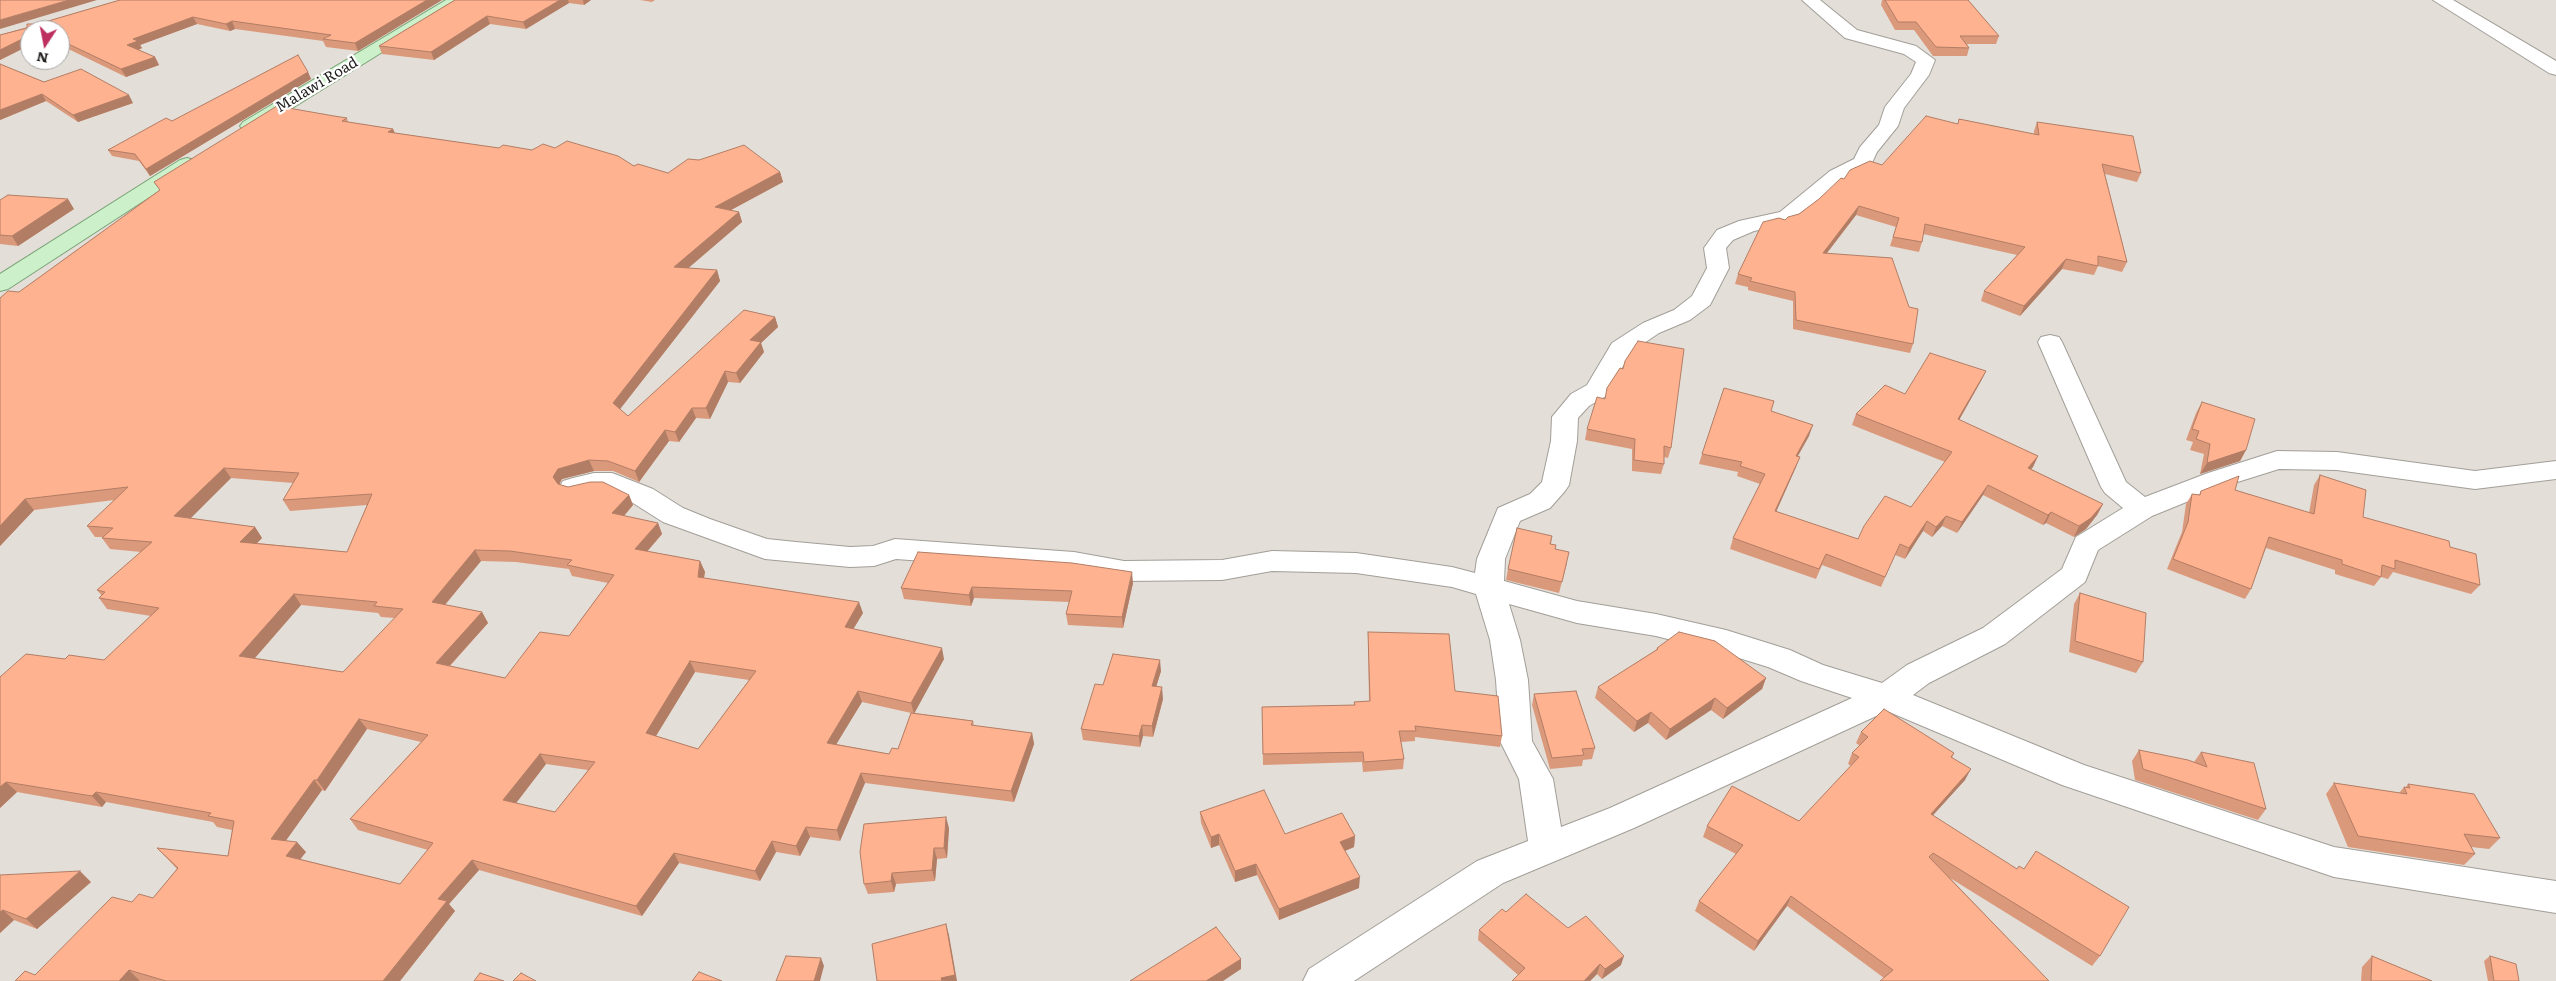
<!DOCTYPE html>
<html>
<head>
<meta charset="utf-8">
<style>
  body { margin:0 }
  #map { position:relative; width:2556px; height:981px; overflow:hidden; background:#e3dfd8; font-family:Literata,serif }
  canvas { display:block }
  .north { position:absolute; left:20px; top:20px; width:50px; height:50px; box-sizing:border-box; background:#fff; border:1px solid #a6a5a5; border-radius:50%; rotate:191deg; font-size:14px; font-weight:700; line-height:20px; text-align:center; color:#201f1d }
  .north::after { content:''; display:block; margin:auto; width:18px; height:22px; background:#bc2f5f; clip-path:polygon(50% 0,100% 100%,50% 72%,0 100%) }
</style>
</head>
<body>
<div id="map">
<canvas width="2556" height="981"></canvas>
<div class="north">N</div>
</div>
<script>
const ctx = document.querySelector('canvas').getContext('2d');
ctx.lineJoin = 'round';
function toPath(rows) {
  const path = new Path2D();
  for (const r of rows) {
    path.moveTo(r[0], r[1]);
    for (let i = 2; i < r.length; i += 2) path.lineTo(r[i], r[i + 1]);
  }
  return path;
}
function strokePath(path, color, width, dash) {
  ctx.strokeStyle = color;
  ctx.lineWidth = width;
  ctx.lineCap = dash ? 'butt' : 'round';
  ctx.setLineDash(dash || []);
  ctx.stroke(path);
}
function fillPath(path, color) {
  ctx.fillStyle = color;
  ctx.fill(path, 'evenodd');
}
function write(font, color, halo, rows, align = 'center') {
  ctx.font = font + ' Literata,serif';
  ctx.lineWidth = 4.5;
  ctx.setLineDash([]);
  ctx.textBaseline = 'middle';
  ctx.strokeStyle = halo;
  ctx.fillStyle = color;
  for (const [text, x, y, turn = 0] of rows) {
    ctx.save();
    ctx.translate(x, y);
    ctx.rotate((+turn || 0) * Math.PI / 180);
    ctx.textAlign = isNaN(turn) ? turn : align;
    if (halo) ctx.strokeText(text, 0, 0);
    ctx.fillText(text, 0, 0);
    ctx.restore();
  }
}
const minor = toPath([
  [1802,0,1820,0,1857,30,1916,46,1935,60,1929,75,1904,108,1898,126,1877,152,1870,167,1844,179,1795,222,1754,231,1733,240,1726,248,1729,268,1710,305,1690,320,1659,333,1631,352,1606,396,1589,406,1578,418,1577,441,1569,485,1565,491,1550,508,1520,521,1505,559,1504,581,1577,601,1656,614,1726,630,1790,650,1823,665,1882,683,1907,665,1983,628,2062,569,2076,537,2123,508,2105,493,2101,487,2038,342,2041,337,2050,335,2059,337,2062,342,2126,482,2145,497,2208,473,2277,451,2337,452,2475,471,2556,461,2556,479,2475,489,2337,470,2279,469,2228,485,2152,516,2098,550,2085,582,2005,644,1929,683,1913,695,2084,765,2334,847,2556,881,2556,913,2334,877,2062,785,1887,711,1634,828,1503,883,1354,981,1303,981,1309,969,1477,861,1528,841,1519,779,1500,741,1496,680,1490,640,1476,594,1452,587,1356,573,1272,571,1222,580,1124,581,1074,572,896,559,874,566,850,567,765,559,663,522,633,503,608,491,594,491,573,496,563,493,559,487,563,481,573,478,594,473,612,473,653,489,683,508,710,519,767,539,796,542,850,547,873,546,895,539,1074,552,1124,561,1222,560,1272,551,1356,553,1452,567,1475,573,1477,559,1498,508,1530,494,1542,482,1551,441,1552,417,1571,394,1587,385,1612,343,1643,323,1674,310,1692,296,1707,268,1704,248,1717,230,1739,221,1780,212,1830,171,1854,159,1860,147,1879,125,1885,107,1911,74,1916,62,1904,54,1845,38,1802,0],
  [1509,604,1577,623,1656,636,1726,654,1768,667,1801,681,1852,698,1610,808,1561,827,1553,779,1532,741,1528,680,1520,640,1509,604],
  [2433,0,2453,0,2556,61,2556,75,2549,73,2433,0]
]);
const primary = toPath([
  [446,0,466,0,257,130,250,132,243,130,240,126,243,122,446,0],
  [187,158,194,160,197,164,194,168,8,289,0,291,0,274,180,160,187,158]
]);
strokePath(minor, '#a29e98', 2);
strokePath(primary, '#7aa276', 2);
fillPath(minor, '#fff');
fillPath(primary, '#ccf1ca');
fillPath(toPath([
  [120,0,442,0,358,51,326,47,323,41,235,29,230,31,197,24,140,45,142,48,139,50,155,57,159,65,126,77,60,45,60,30,30,30,30,45,0,60,0,35],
  [455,0,591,0,584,5,569,3,526,29,490,24,434,60,382,54,379,46],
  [640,0,655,0,652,2],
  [1882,0,1968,0,1999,36,1996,44,1967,44,1969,48,1967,56,1933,56,1914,30,1895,30,1881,5],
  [0,64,44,82,133,103,78,122,46,101,0,120],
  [308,72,311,79,150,176,139,161,112,156,108,150,172,121],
  [347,118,348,122,393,129,395,133,499,148,532,150,555,148,668,173,780,172,783,182,731,210,739,212,742,222,688,268,717,270,720,281,620,409,628,416,775,317,778,327,761,343,764,352,740,383,728,382,710,419,696,418,679,442,669,441,639,482,613,471,594,471,562,479,559,485,568,487,629,495,633,505,624,516,658,523,662,534,647,551,700,561,705,572,704,578,863,613,853,629,944,659,914,713,973,721,974,726,1032,733,1034,744,1014,802,865,783,840,841,810,837,800,856,776,852,760,881,679,863,642,916,479,870,449,904,455,911,400,981,15,981,35,975,132,902,153,898,177,869,157,848,228,856,232,830,217,827,213,822,106,802,102,807,17,792,0,808,0,677,65,659,104,660,151,616,107,609,99,598,102,596,97,590,141,552,110,549,102,538,103,537,95,537,87,526,114,500,34,510,0,546,0,298,19,292,160,190,154,182],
  [231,478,293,483,283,500,290,511,367,505,347,552,257,543,262,538,255,527,190,518],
  [481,561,516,562,569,569,572,576,608,583,569,636,505,678,450,666,488,623,482,612,445,605],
  [301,605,378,613,381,617,395,618,343,672,255,658],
  [695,672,749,680,698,749,656,736],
  [862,702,911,713,898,749,889,754,836,744],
  [367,729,421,742,350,819,358,830,428,850,400,884,300,859,306,852,286,840,322,790,325,791],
  [546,764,588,770,555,812,516,803],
  [1959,119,2034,134,2034,131,2037,122,2141,173,2137,182,2105,174,2127,262,2122,272,2098,266,2094,275,2062,269,2020,316,1981,301,1984,291,2017,255,1923,234,1922,242,1919,252,1890,246,1896,227,1856,215,1827,253,1913,344,1910,353,1793,329,1793,301,1748,290,1748,287,1735,284,1738,274,1785,220,1799,214,1819,199,1844,179,1882,165,1958,124],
  [0,200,74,209,18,246,0,244],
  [1986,371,1981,381,1959,420,2038,456,2033,467,2031,469,2103,504,2097,515,2086,529,2074,537,2046,523,2043,525,1983,495,1957,533,1942,526,1932,537,1923,531,1905,559,1895,555,1881,587,1822,565,1816,579,1730,549,1733,538,1760,484,1737,476,1738,472,1699,464,1702,454,1771,411,1809,436,1798,456,1796,467,1776,512,1858,539,1911,507,1945,462,1852,425,1856,414,1905,394],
  [1605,399,1671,448,1668,458,1664,457,1664,464,1661,474,1632,471,1632,449,1585,440,1587,429],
  [2202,402,2246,450,2240,461,2200,474,2204,454,2190,450,2193,442,2186,440,2196,413],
  [2320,475,2363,517,2450,547,2480,585,2471,594,2393,572,2388,579,2381,577,2374,586,2335,574,2335,570,2266,548,2251,589,2245,599,2167,569,2182,532,2186,504,2192,494,2199,495,2201,491,2235,490,2309,513,2314,485],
  [1552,536,1551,544,1567,563,1559,593,1506,580,1508,569],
  [1133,583,1123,628,1068,625,1066,614,1069,602,974,598,971,606,904,599,901,588],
  [2080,593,2143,662,2136,673,2069,652,2074,604],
  [1368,632,1455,691,1502,736,1500,747,1415,737,1415,741,1401,742,1404,759,1403,769,1363,772,1362,762,1263,765,1262,707,1354,705,1354,702,1369,701,1368,643],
  [1657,648,1766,678,1762,689,1723,719,1711,710,1666,740,1648,723,1634,732,1595,698,1598,687,1656,650],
  [1161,671,1156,687,1163,699,1153,737,1143,736,1140,747,1083,740,1081,729,1103,685],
  [1534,694,1595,748,1592,759,1583,760,1582,766,1550,769,1532,705],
  [1861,732,1954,753,1952,758,1965,780,1933,815,2100,956,2092,966,1950,878,2049,981,1884,978,1787,906,1754,951,1695,911,1699,901,1736,854,1703,837,1707,826,1799,821,1851,766,1848,764,1852,753,1860,746,1856,743],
  [2139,750,2194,762,2201,752,2266,809,2258,820,2135,780,2132,761],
  [2334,783,2399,793,2404,787,2406,787,2408,784,2500,838,2489,849,2471,847,2475,854,2464,865,2348,847,2326,794],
  [1200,812,1285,834,1355,836,1354,847,1345,851,1359,888,1279,920,1257,875,1235,882,1219,845,1211,848,1201,823],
  [949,828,947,858,937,859,935,881,896,884,894,892,868,894,864,884],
  [0,875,91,882,37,929,14,920,0,933],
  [1506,912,1568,928,1621,965,1602,979,1597,974,1590,981,1512,981,1518,975,1478,940,1479,930],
  [2372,956,2432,981,2361,981,2362,967],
  [2490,956,2519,981,2488,981,2484,961]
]), '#db997c');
fillPath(toPath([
  [69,0,97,0,0,29,0,20],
  [427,0,442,0,358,51,355,43],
  [560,0,568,0,569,3,526,29,523,22],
  [583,0,591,0,584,5],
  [487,16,490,24,434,60,431,52],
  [193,17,197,24,140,45,142,48,132,52,127,45,133,39],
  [232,21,235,29,230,31,226,24],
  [30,35,30,45,0,60,0,50],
  [155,57,159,65,126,77,121,69],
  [308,72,311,79,150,176,146,169],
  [42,94,46,101,0,120,0,110],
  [129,95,133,103,78,122,73,115],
  [393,129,397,139,388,132],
  [780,172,783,182,718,217,715,207],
  [68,199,74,209,18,246,12,236],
  [1859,206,1856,215,1820,262,1823,253],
  [739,212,742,222,678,277,674,267],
  [2066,259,2062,269,2020,316,2024,306],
  [717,270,720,281,617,413,613,403],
  [775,317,778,327,761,343,764,352,740,383,736,373,750,340],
  [725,371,728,382,710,419,706,408],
  [1986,371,1981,381,1954,429,1958,419],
  [692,408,696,418,679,442,675,432],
  [1813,425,1809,436,1792,466,1796,456],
  [665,430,669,441,639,482,635,471],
  [2246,450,2240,461,2200,474,2207,463],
  [2038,456,2033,467,2023,478,2028,468],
  [1800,457,1796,467,1772,521,1775,511],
  [589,460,594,471,562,479,557,488,553,477,558,469],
  [224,468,231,478,182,527,174,516],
  [1988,485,1983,495,1957,533,1962,522],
  [629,495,633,505,617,524,612,513],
  [25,499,34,510,0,546,0,526],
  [2103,504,2097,515,2086,529,2074,537,2079,526],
  [2051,512,2046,523,2043,525,2048,515],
  [1946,516,1942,526,1932,537,1936,527],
  [1927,521,1923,531,1905,559,1909,548],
  [658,523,662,534,640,560,635,549],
  [255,527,262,538,247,553,240,542],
  [475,550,481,561,438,613,432,602],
  [700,561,705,572,702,588,698,577],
  [1132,572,1133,583,1123,628,1122,617],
  [972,587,974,598,971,606,969,595],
  [294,594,301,605,247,667,239,656],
  [859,602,863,613,848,638,845,627],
  [482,612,488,623,442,674,436,663],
  [942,648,944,659,914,714,911,703],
  [1160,660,1161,671,1153,697,1152,686],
  [690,661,695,672,651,744,646,733],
  [1766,678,1762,689,1723,719,1727,708],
  [1162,687,1163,699,1153,737,1152,726],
  [858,691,862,702,831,753,827,743],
  [1715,698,1711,710,1666,740,1670,729],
  [1651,712,1648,723,1634,732,1637,721],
  [359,719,367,729,325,791,317,780],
  [1142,725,1143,736,1140,747,1139,736],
  [1032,733,1034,744,1014,802,1011,791],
  [540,754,546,764,510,811,503,800],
  [1971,769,1965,780,1925,824,1931,814],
  [861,773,865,783,840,841,837,830],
  [314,780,322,790,280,849,271,839],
  [6,782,17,792,0,808,0,787],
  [96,792,106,802,102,807,92,796],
  [946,817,949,828,947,858,944,848],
  [806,827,810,837,800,856,796,846],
  [1219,834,1219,845,1211,848,1211,837],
  [1355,836,1354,847,1340,853,1340,842],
  [772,841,776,852,760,881,755,871],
  [297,842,306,852,295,866,286,856],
  [934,848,937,859,935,881,932,870],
  [674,853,679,863,642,916,636,906],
  [472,860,479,870,449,904,455,911,400,981,383,981,438,899],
  [1256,864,1257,875,1235,882,1235,871],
  [80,871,91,882,37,929,26,919],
  [892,873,896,884,894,892,891,881],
  [1360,877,1359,888,1279,920,1279,909],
  [1791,896,1787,906,1754,951,1758,941],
  [3,910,14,920,0,933,0,912],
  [946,924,949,935,957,981,942,981,941,978],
  [1624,956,1621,965,1602,979,1605,969],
  [821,958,824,966,820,981,814,981],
  [1241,959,1241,969,1223,981,1206,981],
  [1600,964,1597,974,1590,981,1584,981],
  [129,970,140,981,119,981]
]), '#b27d65');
const building = toPath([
  [0,0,69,0,0,20,0,0],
  [120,0,427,0,355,43,323,39,331,35,232,21,226,24,193,17,133,39,138,41,127,45,155,57,121,69,60,40,60,30,30,30,30,35,0,50,0,35,27,28,27,24,38,24,120,0],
  [455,0,560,0,523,22,487,16,431,52,379,46,455,0],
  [1885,0,1968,0,1999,36,1960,36,1969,48,1936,47,1916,22,1898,22,1885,0],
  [298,55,308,72,146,169,135,154,108,150,166,118,172,121,298,55],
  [0,64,44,82,81,69,129,95,73,115,42,94,0,110,0,64],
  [277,106,334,116,347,118,342,121,393,129,388,132,499,148,503,145,532,150,543,144,555,148,567,141,618,156,634,166,638,164,668,173,688,159,699,160,744,145,780,172,715,207,739,212,674,267,717,270,613,403,628,416,744,310,775,317,750,340,761,342,736,373,725,371,706,408,692,408,675,432,665,430,635,471,608,461,589,460,558,469,553,477,558,484,568,487,590,482,603,482,629,495,612,513,658,523,635,549,700,561,698,577,859,602,845,627,942,648,911,703,858,691,827,743,889,754,892,748,898,749,911,713,973,721,971,725,1032,733,1011,791,861,773,837,830,806,827,796,846,772,841,755,871,674,853,636,906,472,860,438,899,447,901,383,981,166,981,129,970,119,981,15,981,25,971,35,975,112,897,132,902,139,894,153,898,178,868,157,848,228,856,234,821,208,816,211,813,96,792,92,796,6,782,0,787,0,677,26,654,65,659,69,655,104,660,159,608,99,598,105,592,97,590,152,542,102,538,113,528,87,526,128,487,25,499,0,526,0,298,8,291,19,292,160,190,154,182,277,106],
  [224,468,299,473,283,500,372,494,347,552,240,542,255,527,174,516,224,468],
  [475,550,510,551,572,560,567,565,614,575,569,636,540,632,505,678,436,663,482,612,432,602,475,550],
  [294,594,377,602,374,606,403,609,343,672,239,656,294,594],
  [690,661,756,671,698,749,646,733,690,661],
  [359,719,428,735,350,819,433,843,400,884,286,856,297,842,271,839,314,780,317,780,359,719],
  [540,754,595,762,555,812,503,800,540,754],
  [1926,116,1958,124,1959,119,2039,135,2037,122,2133,136,2141,173,2102,164,2127,262,2098,256,2098,266,2066,259,2024,306,1984,291,2025,247,1925,224,1922,242,1893,237,1899,218,1859,206,1823,253,1892,258,1909,307,1918,309,1913,344,1796,320,1795,292,1750,281,1752,278,1738,274,1763,222,1779,218,1785,220,1788,217,1799,214,1819,199,1841,178,1844,179,1850,170,1870,161,1882,165,1926,116],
  [8,195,68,199,12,236,0,235,0,200,8,195],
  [1638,341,1684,349,1671,448,1664,446,1664,464,1634,460,1635,439,1587,429,1597,397,1605,399,1607,388,1620,368,1623,369,1625,361,1638,341],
  [1930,353,1986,371,1958,419,2038,456,2028,468,2103,504,2091,518,2079,526,2051,512,2048,515,1988,485,1962,522,1946,516,1936,527,1927,521,1909,548,1900,544,1885,577,1826,554,1819,569,1733,538,1765,474,1740,466,1742,462,1702,454,1724,388,1774,401,1771,411,1813,425,1796,456,1800,457,1775,511,1858,539,1864,526,1885,496,1911,507,1952,452,1856,414,1885,385,1905,394,1930,353],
  [2202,402,2255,419,2246,450,2207,463,2210,444,2196,439,2199,431,2192,429,2202,402],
  [2320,475,2366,490,2363,517,2449,541,2450,547,2476,554,2480,585,2395,560,2395,569,2382,565,2381,577,2342,564,2342,560,2269,537,2251,589,2173,559,2188,522,2192,494,2200,495,2201,491,2239,476,2235,490,2314,514,2320,475],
  [1517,528,1552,536,1550,544,1556,545,1555,549,1569,552,1562,582,1508,569,1517,528],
  [918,552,1072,563,1132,572,1122,617,1066,614,1072,591,972,587,969,595,901,588,918,552],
  [2080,593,2146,613,2143,662,2075,641,2080,593],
  [1368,632,1449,634,1455,691,1498,696,1502,736,1415,726,1416,731,1399,731,1404,759,1364,762,1363,752,1263,754,1262,707,1355,705,1354,702,1370,701,1368,632],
  [1679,632,1715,641,1766,678,1727,708,1715,698,1670,729,1651,712,1637,721,1598,687,1658,649,1657,648,1679,632],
  [1113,654,1160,660,1152,686,1162,687,1152,726,1142,725,1139,736,1081,729,1095,684,1103,685,1113,654],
  [1576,691,1595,748,1582,749,1584,755,1552,758,1534,694,1576,691],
  [1884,709,1954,753,1951,757,1971,769,1931,814,2017,869,2019,866,2024,869,2036,851,2129,907,2100,956,1933,853,1929,857,2049,981,1880,981,1893,970,1791,896,1758,941,1699,901,1743,845,1707,826,1732,786,1799,821,1859,757,1852,753,1868,737,1861,732,1884,709],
  [2139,750,2188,760,2207,767,2201,752,2254,763,2266,809,2143,769,2139,750],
  [2334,783,2407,794,2404,787,2410,788,2408,784,2474,794,2500,838,2464,834,2475,854,2358,836,2334,783],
  [1264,790,1285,834,1342,813,1355,836,1340,842,1360,877,1279,909,1256,864,1235,871,1219,834,1211,837,1200,812,1264,790],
  [946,817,944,848,934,848,932,870,892,873,891,881,864,884,860,852,864,824,946,817],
  [80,871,26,919,3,910,0,912,0,875,80,871],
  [1526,894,1568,928,1586,916,1624,956,1605,969,1600,964,1584,981,1512,981,1525,968,1479,930,1502,909,1506,912,1526,894],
  [946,924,955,975,941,978,942,981,877,981,872,944,946,924],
  [1216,927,1241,959,1206,981,1130,981,1216,927],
  [786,956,821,958,814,981,776,981,786,956],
  [2372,956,2432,981,2371,981,2372,956],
  [2490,956,2516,964,2519,981,2494,981,2490,956],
  [699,972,722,981,692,981,699,972],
  [480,973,504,981,474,981,480,973],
  [521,973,536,981,513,981,521,973]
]);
fillPath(building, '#ffb290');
strokePath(building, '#b27d65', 1);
write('15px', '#201f1d', '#fff', [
  ["Malawi Road",317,85,-31]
]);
</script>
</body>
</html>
